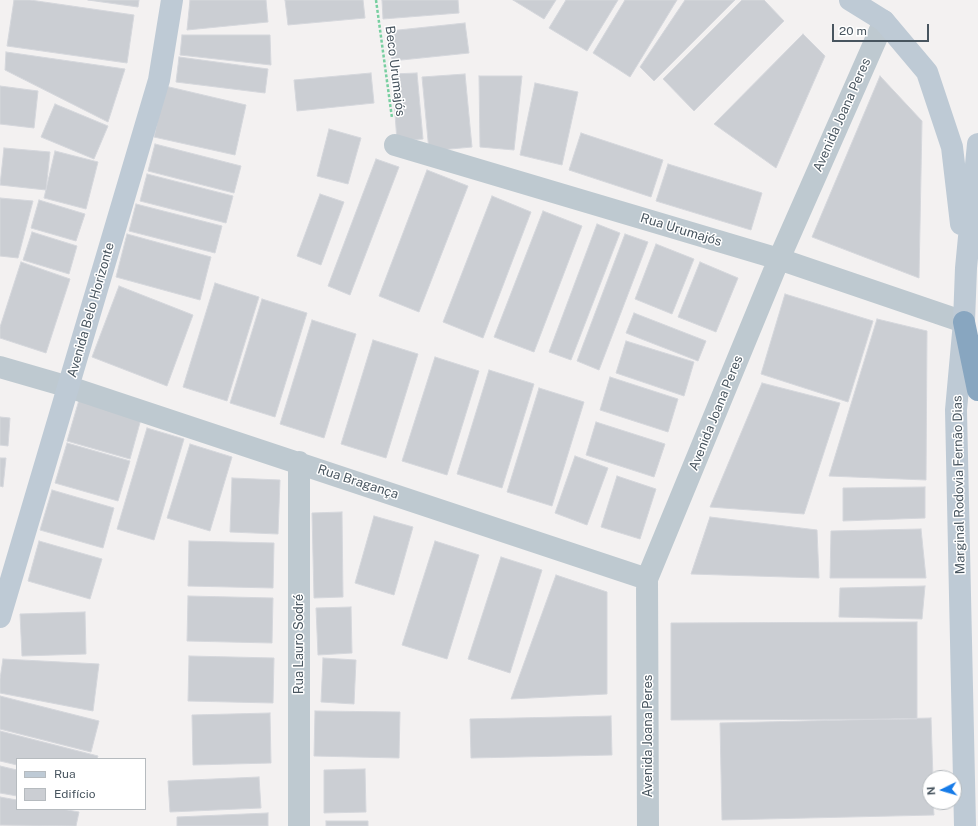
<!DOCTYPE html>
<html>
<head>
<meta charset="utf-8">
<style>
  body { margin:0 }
  #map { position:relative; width:978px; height:826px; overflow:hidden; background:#f3f1f1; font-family:"Public Sans",sans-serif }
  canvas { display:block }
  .legend { position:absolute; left:16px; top:758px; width:130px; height:52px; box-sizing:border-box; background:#fff; border:1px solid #b6bbbf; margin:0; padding:5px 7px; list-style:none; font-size:12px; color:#48555f }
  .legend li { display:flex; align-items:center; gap:8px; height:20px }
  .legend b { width:20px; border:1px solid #b6bbbf }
  .north { position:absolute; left:922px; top:770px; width:40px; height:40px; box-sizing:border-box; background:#fff; border:1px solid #b6bbbf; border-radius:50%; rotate:265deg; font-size:11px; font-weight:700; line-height:16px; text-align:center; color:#48555f }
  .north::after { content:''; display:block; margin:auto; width:14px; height:18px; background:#167be8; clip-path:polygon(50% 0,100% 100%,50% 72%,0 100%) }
  .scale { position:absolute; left:832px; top:24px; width:97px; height:18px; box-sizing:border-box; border:2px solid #48555f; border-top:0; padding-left:5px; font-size:12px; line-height:14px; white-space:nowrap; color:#48555f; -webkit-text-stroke:3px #fff; paint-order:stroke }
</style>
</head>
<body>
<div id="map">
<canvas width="978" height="826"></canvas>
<ul class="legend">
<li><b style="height:5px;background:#becad5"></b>Rua</li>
<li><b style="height:11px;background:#cbced3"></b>Edifício</li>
</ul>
<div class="north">N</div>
<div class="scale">20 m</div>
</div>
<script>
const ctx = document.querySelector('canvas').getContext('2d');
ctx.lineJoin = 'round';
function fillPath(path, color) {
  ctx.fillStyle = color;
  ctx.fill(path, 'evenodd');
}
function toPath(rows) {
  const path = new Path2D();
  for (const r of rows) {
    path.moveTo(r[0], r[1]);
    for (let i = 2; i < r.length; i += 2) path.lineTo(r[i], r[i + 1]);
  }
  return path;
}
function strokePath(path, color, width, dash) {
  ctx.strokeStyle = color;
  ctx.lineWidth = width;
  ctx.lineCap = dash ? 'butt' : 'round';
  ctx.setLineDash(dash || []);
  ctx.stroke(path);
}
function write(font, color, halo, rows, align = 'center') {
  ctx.font = font + ' "Public Sans",sans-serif';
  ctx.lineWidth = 3;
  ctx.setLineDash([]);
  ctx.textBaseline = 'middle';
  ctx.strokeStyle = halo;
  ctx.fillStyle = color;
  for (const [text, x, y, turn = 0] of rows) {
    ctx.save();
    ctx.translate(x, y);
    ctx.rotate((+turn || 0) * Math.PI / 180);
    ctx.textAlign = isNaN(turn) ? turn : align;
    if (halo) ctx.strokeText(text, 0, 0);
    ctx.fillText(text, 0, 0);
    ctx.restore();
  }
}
const building = toPath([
  [14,0,30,0,134,15,127,63,7,46,14,0],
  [88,0,139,0,138,7,88,0],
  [190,0,266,0,268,22,187,30,190,0],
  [285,0,363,0,365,18,288,25,285,0],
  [382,0,458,0,459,13,383,19,382,0],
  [513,0,556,0,544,19,513,0],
  [566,0,618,0,587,51,549,28,566,0],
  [625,0,677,0,630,77,593,53,625,0],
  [685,0,735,0,654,81,640,67,685,0],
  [742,0,764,0,784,21,694,111,663,79,742,0],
  [465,23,469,53,392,61,389,31,465,23],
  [803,34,825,56,776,168,714,124,803,34],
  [182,35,270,35,271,65,180,55,182,35],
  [6,52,125,69,108,122,5,70,6,52],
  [179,57,268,69,265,93,176,82,179,57],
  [371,73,374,103,297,111,294,80,371,73],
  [417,73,423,139,397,141,392,74,417,73],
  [465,74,472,147,429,151,422,77,465,74],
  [479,76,522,76,514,150,480,147,479,76],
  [880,76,922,121,919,278,812,237,880,76],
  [535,83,578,92,562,165,520,155,535,83],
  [0,86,38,91,34,128,0,124,0,86],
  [165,86,246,105,235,155,154,137,165,86],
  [55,104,108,126,94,159,41,137,55,104],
  [329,129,361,138,348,184,317,176,329,129],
  [581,133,663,160,651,197,569,170,581,133],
  [155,144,241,166,234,193,148,171,155,144],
  [4,148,50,152,46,190,0,185,4,148],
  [55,151,98,162,86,209,44,198,55,151],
  [376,159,399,167,350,295,328,286,376,159],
  [668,164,762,193,751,230,656,201,668,164],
  [427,170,468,186,419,312,379,296,427,170],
  [147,174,233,196,226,223,140,201,147,174],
  [320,194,344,202,321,265,297,256,320,194],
  [492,196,531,212,483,338,443,322,492,196],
  [0,198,33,201,18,258,0,256,0,198],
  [39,200,85,214,76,241,31,228,39,200],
  [136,204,222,226,215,253,129,231,136,204],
  [543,211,582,226,534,352,494,337,543,211],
  [597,224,620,233,571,360,549,352,597,224],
  [32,232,77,246,69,274,23,260,32,232],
  [127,234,211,257,200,300,116,277,127,234],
  [625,234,648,242,599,370,577,361,625,234],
  [656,244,694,259,672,314,635,299,656,244],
  [21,262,70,279,46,353,0,338,0,327,21,262],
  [700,262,738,278,716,332,678,317,700,262],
  [215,283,259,297,227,401,183,387,215,283],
  [119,286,193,315,167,386,92,357,119,286],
  [785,294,873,321,848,402,761,374,785,294],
  [262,299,307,313,275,417,230,403,262,299],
  [634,313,706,341,698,361,626,333,634,313],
  [877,319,927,331,926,480,829,476,877,319],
  [312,320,356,334,324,438,280,424,312,320],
  [373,340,418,354,386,458,341,444,373,340],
  [626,341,694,362,684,396,616,373,626,341],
  [435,357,479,371,447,475,402,461,435,357],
  [489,370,534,384,502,488,457,474,489,370],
  [610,377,678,399,668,432,600,410,610,377],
  [762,383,840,403,804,514,710,507,762,383],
  [539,388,584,402,552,506,507,492,539,388],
  [79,400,141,419,130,459,67,441,79,400],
  [0,417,10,418,8,446,0,445,0,417],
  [596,422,665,444,654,477,586,455,596,422],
  [147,428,184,439,154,540,117,529,147,428],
  [67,443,130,461,118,501,55,483,67,443],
  [190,444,232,457,210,531,167,518,190,444],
  [575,456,608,468,587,525,555,513,575,456],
  [0,458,6,458,3,487,0,486,0,458],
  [617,476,656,489,640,539,601,527,617,476],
  [232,478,280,480,278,534,230,532,232,478],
  [925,487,925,518,843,521,843,488,925,487],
  [52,490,114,508,103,548,40,530,52,490],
  [342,512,343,597,314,598,312,513,342,512],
  [374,516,413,527,394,595,355,583,374,516],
  [710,517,817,530,819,578,691,574,710,517],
  [921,529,926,578,830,578,831,531,921,529],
  [39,541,102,559,90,599,28,581,39,541],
  [189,541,274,543,273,588,188,586,189,541],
  [435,541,479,555,447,659,402,645,435,541],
  [501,557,542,570,510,673,468,659,501,557],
  [556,575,607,592,607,694,511,699,556,575],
  [925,586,922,619,839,617,840,588,925,586],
  [188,596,273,598,272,643,187,641,188,596],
  [351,607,352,653,318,655,316,608,351,607],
  [85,612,86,654,22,656,20,614,85,612],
  [917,622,917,719,671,720,671,623,917,622],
  [189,656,274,658,273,703,188,701,189,656],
  [323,658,356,660,354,704,321,702,323,658],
  [3,659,99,664,93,711,0,693,0,679,3,659],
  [0,696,99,721,91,752,0,729,0,696],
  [315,711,400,712,399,758,314,756,315,711],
  [270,713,271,763,193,765,192,715,270,713],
  [611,716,612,755,471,758,470,719,611,716],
  [931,718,933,778,930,778,930,802,933,802,934,815,722,820,720,723,931,718],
  [0,731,98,756,97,759,17,759,17,765,0,761,0,731],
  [0,766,17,770,17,796,0,793,0,766],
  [365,769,366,812,324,813,324,770,365,769],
  [259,777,261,808,170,812,168,781,259,777],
  [0,797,17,800,17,809,62,809,79,812,76,826,0,825,0,797],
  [268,813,268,826,177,826,177,817,268,813],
  [326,821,368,821,368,826,326,826,326,821]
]);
fillPath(building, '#cbced3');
strokePath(building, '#d5d7dc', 1);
strokePath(toPath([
  [376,0,392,118]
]), '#77cfa0', 2.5, [3, 2]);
strokePath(toPath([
  [395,145,779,259,964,322],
  [0,367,69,387,647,579],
  [299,462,299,826],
  [648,826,647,579,779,259,884,21]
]), '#bec9d0', 22);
strokePath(toPath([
  [850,0,884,21,927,72,952,147,961,224],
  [0,617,159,80,172,0],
  [965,826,956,410,964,322,966,268,978,144]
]), '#becad5', 22);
strokePath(toPath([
  [964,322,978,390]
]), '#88a6c0', 22);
write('13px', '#48555f', '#fff', [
  ["Beco Urumajós",395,71,83],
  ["Avenida Joana Peres",842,115,-66],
  ["Rua Urumajós",681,230,17],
  ["Avenida Belo Horizonte",91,310,-74],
  ["Avenida Joana Peres",716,413,-68],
  ["Rua Bragança",358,482,18],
  ["Marginal Rodovia Fernão Dias",959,485,-91],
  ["Rua Lauro Sodré",299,644,-90],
  ["Avenida Joana Peres",648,736,-90]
]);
</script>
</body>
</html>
